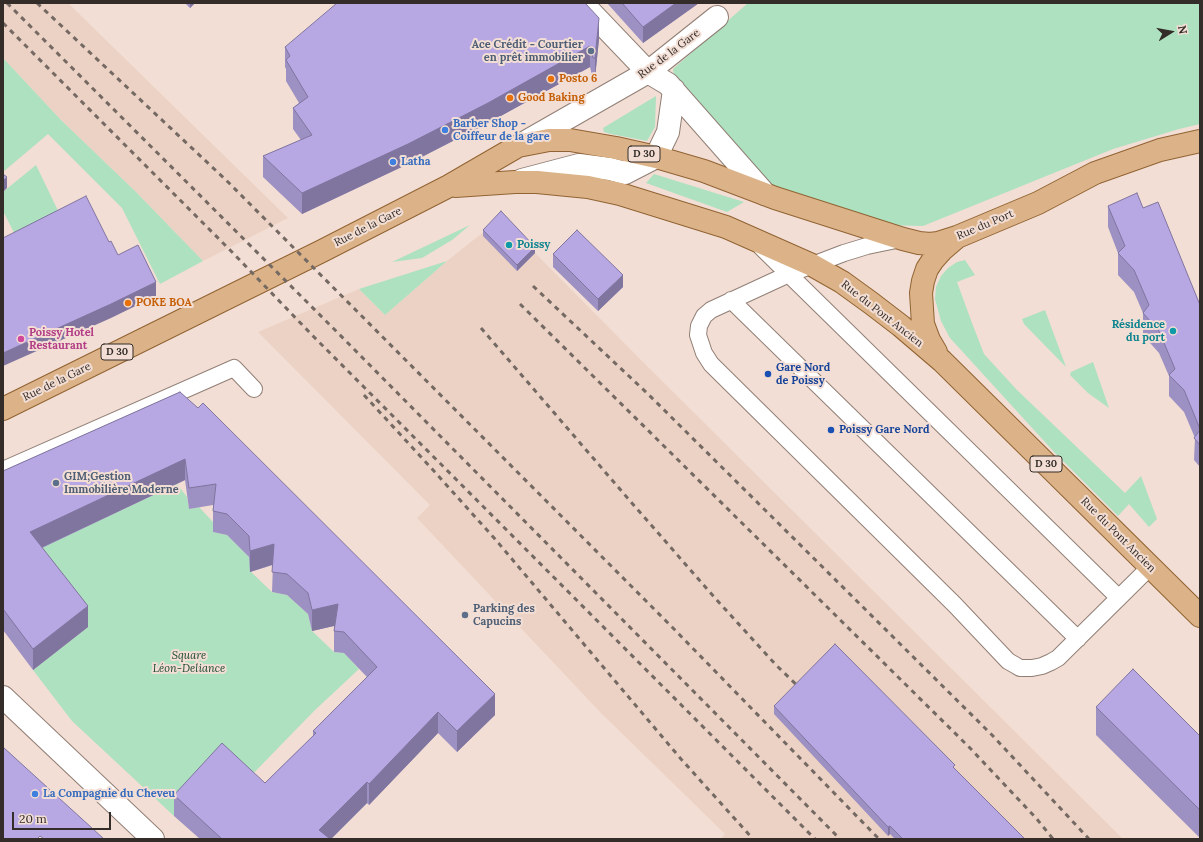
<!DOCTYPE html>
<html>
<head>
<meta charset="utf-8">
<style>
  body { margin:0 }
  #map { position:relative; width:1203px; height:842px; overflow:hidden; background:#f2ded4; font-family:Lora,serif }
  canvas { display:block }
  .frame { position:absolute; inset:0; border:4px solid #332c28; pointer-events:none }
  .north { position:absolute; left:1151px; top:12px; width:40px; height:40px; -webkit-text-stroke:3px #f2ded4; paint-order:stroke; rotate:79deg; font-size:11px; font-weight:700; line-height:16px; text-align:center; color:#332c28 }
  .north::after { content:''; display:block; margin:auto; width:14px; height:18px; background:#332c28; clip-path:polygon(50% 0,100% 100%,50% 72%,0 100%) }
  .scale { position:absolute; left:12px; top:812px; width:99px; height:18px; box-sizing:border-box; border:2px solid #332c28; border-top:0; padding-left:5px; font-size:12px; line-height:14px; white-space:nowrap; color:#332c28; -webkit-text-stroke:3px #f2ded4; paint-order:stroke }
</style>
</head>
<body>
<div id="map">
<canvas width="1203" height="842"></canvas>
<div class="frame"></div>
<div class="north">N</div>
<div class="scale">20 m</div>
</div>
<script>
const ctx = document.querySelector('canvas').getContext('2d');
ctx.lineJoin = 'round';
function fillPath(path, color) {
  ctx.fillStyle = color;
  ctx.fill(path, 'evenodd');
}
function toPath(rows) {
  const path = new Path2D();
  for (const r of rows) {
    path.moveTo(r[0], r[1]);
    for (let i = 2; i < r.length; i += 2) path.lineTo(r[i], r[i + 1]);
  }
  return path;
}
function strokePath(path, color, width, dash) {
  ctx.strokeStyle = color;
  ctx.lineWidth = width;
  ctx.lineCap = dash ? 'butt' : 'round';
  ctx.setLineDash(dash || []);
  ctx.stroke(path);
}
function write(font, color, halo, rows, align = 'center') {
  ctx.font = font + ' Lora,serif';
  ctx.lineWidth = 4;
  ctx.setLineDash([]);
  ctx.textBaseline = 'middle';
  ctx.strokeStyle = halo;
  ctx.fillStyle = color;
  for (const [text, x, y, turn = 0] of rows) {
    ctx.save();
    ctx.translate(x, y);
    ctx.rotate((+turn || 0) * Math.PI / 180);
    ctx.textAlign = isNaN(turn) ? turn : align;
    if (halo) ctx.strokeText(text, 0, 0);
    ctx.fillText(text, 0, 0);
    ctx.restore();
  }
}
fillPath(toPath([
  [3,3,68,3,288,218,203,261,135,191,61,120,3,58],
  [501,218,535,253,642,361,1123,839,721,839,725,834,600,712,417,518,430,505,258,332,359,289,385,315,447,261]
]), '#ecd2c4');
fillPath(toPath([
  [748,3,1200,3,1200,124,1179,129,1113,149,923,226,884,225,783,193,763,181,674,77,673,69],
  [3,58,61,120,135,191,203,261,160,284,122,208,48,134,3,172],
  [656,96,655,127,647,141,611,134,604,132,603,128],
  [36,165,63,221,40,284,3,211,3,192],
  [654,174,744,202,727,212,646,183],
  [470,225,452,240,422,258,392,262],
  [965,260,975,275,957,282,972,323,984,354,1017,390,1125,493,1141,476,1157,519,1149,527,1129,504,1118,516,1055,453,950,338,941,321,935,299,936,287,941,276,948,268,957,262],
  [447,261,385,315,359,289],
  [1045,310,1066,367,1024,324,1022,319],
  [1093,362,1109,408,1088,393,1070,375,1071,372],
  [177,484,187,497,189,509,199,507,214,523,213,532,227,535,249,557,251,572,272,592,287,595,308,614,312,631,334,652,344,653,359,669,314,711,243,784,222,764,174,816,72,721,33,670,88,627,30,553]
]), '#ade1bf');
const service = toPath([
  [901,239,867,246,844,253,789,274,711,310,704,316,699,326,698,335,704,353,711,364,955,605,1008,661,1015,665,1020,668,1032,668,1042,666,1051,662,1058,658,1150,567],
  [761,247,1119,598],
  [731,300,1078,639],
  [3,470,234,368,254,389]
]);
const minor = toPath([
  [582,3,648,72,668,84,765,194],
  [522,144,648,72,717,17],
  [522,180,579,165,610,169,625,173,656,157,668,132,674,90]
]);
const tertiary = toPath([
  [3,697,153,839]
]);
const primary = toPath([
  [455,186,515,182,537,182,588,187,620,194,726,227,812,265,842,282,871,303,901,326,942,361,1200,616],
  [936,352,929,340,923,324,921,293,923,281,927,269,933,260,942,250,956,238],
  [3,409,322,251,449,186,518,146,549,140,570,140,616,148,656,157,704,171,775,198,903,239,919,243,930,244,938,243,957,237,1038,203,1095,173,1160,150,1200,141]
]);
strokePath(service, '#917f76', 18);
strokePath(minor, '#917f76', 24);
strokePath(tertiary, '#917f76', 24);
strokePath(primary, '#916333', 24);
strokePath(service, '#fff', 16);
strokePath(minor, '#fff', 22);
strokePath(tertiary, '#fff', 22);
strokePath(primary, '#dcb388', 22);
strokePath(toPath([
  [7,3,334,329,840,839],
  [37,3,226,180,672,627,879,839],
  [3,23,232,252,313,336,815,839],
  [533,286,648,394,992,735,1089,839],
  [520,304,969,747,1036,818,1053,839],
  [481,328,631,502,715,598,776,665,803,691],
  [364,395,433,470,495,539,681,759,753,839]
]), '#746963', 3, [5, 5]);
fillPath(toPath([
  [185,3,195,3,190,8],
  [607,3,699,3,643,43],
  [599,39,595,78,593,79,590,67,488,123,408,164,302,214,263,177,263,156,301,140,293,129,293,108,299,103,286,81,286,69,285,67,285,47],
  [1108,206,1143,208,1200,305,1200,467,1194,460,1195,438,1184,412,1169,396,1169,376,1159,353,1143,335,1143,313,1134,292,1118,275,1118,253,1108,227],
  [483,230,535,253,517,271,483,236],
  [553,254,623,287,598,311,553,267],
  [180,392,495,715,457,752,438,733,369,805,367,803,331,839,200,839,174,816,174,795,265,783,313,736,313,731,367,677,344,653,334,652,334,626,312,631,308,614,287,595,272,592,273,565,250,572,249,557,227,535,213,532,213,505,189,509,185,480,42,548,88,627,33,670,3,630,3,471],
  [774,706,955,769,1025,839,895,839,890,834,888,836,774,714],
  [1096,707,1200,736,1200,838,1096,735]
]), '#9d90c3');
fillPath(toPath([
  [190,3,195,3,190,8],
  [676,3,699,3,643,43,643,27],
  [599,18,599,39,595,78,595,58],
  [590,46,590,67,488,123,408,164,302,214,302,193],
  [7,177,7,188,3,192,3,181],
  [535,247,535,253,517,271,517,265],
  [623,275,623,287,598,311,598,299],
  [156,282,156,296,111,318,3,366,3,353],
  [185,459,185,480,30,553,30,532],
  [274,544,274,564,250,572,250,551],
  [338,604,338,625,312,631,312,610],
  [88,606,88,627,33,670,33,649],
  [495,694,495,715,457,752,457,731],
  [438,712,438,733,369,805,369,784],
  [367,782,367,803,331,839,319,839,319,830],
  [890,826,890,834,888,836,888,827]
]), '#80759f');
const building = toPath([
  [337,3,585,3,599,18,595,58,593,58,590,46,488,103,408,144,302,193,263,156,312,135,293,108,308,97,286,60,290,56,285,47,337,3],
  [622,3,676,3,643,27,622,3],
  [3,174,7,177,3,181,3,174],
  [1137,193,1143,208,1158,202,1200,305,1200,429,1184,390,1169,375,1175,369,1159,331,1143,313,1149,305,1134,270,1118,253,1125,246,1108,206,1137,193],
  [86,196,109,242,111,241,118,255,138,245,156,282,111,304,3,353,3,238,86,196],
  [501,211,535,247,517,265,483,230,501,211],
  [577,230,623,275,598,299,553,254,577,230],
  [180,392,198,408,203,403,495,694,457,731,438,712,369,784,367,782,319,830,330,839,222,839,174,795,222,743,265,783,316,733,313,731,377,667,344,632,334,631,338,604,312,610,308,593,287,574,272,572,274,544,250,551,249,536,227,514,213,511,216,484,189,488,185,459,30,532,88,606,33,649,3,609,3,471,180,392],
  [1200,430,1200,445,1194,438,1200,430],
  [835,644,955,765,953,767,1025,839,903,839,890,826,888,827,774,706,835,644],
  [1133,669,1200,736,1200,810,1096,707,1133,669],
  [3,747,104,839,44,839,40,836,37,839,3,839,3,747]
]);
fillPath(building, '#b7a7e3');
strokePath(building, '#80759f', 1);
for (const [x, y, r, color] of [
  [591,51,4,"#5c6f8a"],
  [551,79,4,"#e8710a"],
  [510,98,4,"#e8710a"],
  [445,130,4,"#3f7fe0"],
  [393,162,4,"#3f7fe0"],
  [509,245,4,"#0f9aa8"],
  [128,303,4,"#e8710a"],
  [1173,331,4,"#0f9aa8"],
  [21,339,4,"#d1479c"],
  [768,374,4,"#1a4fb4"],
  [831,430,4,"#1a4fb4"],
  [56,483,4,"#5c6f8a"],
  [465,615,4,"#5c6f8a"],
  [35,794,4,"#3f7fe0"]
]) {
  const dot = new Path2D();
  dot.arc(x, y, r, 0, 2 * Math.PI);
  ctx.fillStyle = color;
  ctx.fill(dot);
  strokePath(dot, '#f2ded4', 1.5);
}
for (const [x, y, w] of [
  [644,154,32],
  [117,352,32],
  [1046,464,32]
]) {
  const box = new Path2D();
  box.roundRect(x - w / 2, y - 8, w, 16, 3);
  ctx.fillStyle = '#f2ded4';
  ctx.fill(box);
  strokePath(box, '#332c28', 1);
}
write('bold 10px', '#332c28', null, [
  ["D 30",644,154],
  ["D 30",117,352],
  ["D 30",1046,464]
]);
write('bold 11px', '#4e5e75', '#f2ded4', [
  ["Ace Crédit - Courtier",583,45,"right"],
  ["en prêt immobilier",583,58,"right"],
  ["GIM;Gestion",64,477],
  ["Immobilière Moderne",64,490],
  ["Parking des",473,609],
  ["Capucins",473,622]
], 'left');
write('11px', '#332c28', '#f2ded4', [
  ["Rue de la Gare",669,54,-37],
  ["Rue du Port",985,225,-23],
  ["Rue de la Gare",368,227,-27],
  ["Rue du Pont Ancien",882,314,38],
  ["Rue de la Gare",57,382,-26],
  ["Rue du Pont Ancien",1118,535,45]
]);
write('bold 11px', '#c56008', '#f2ded4', [
  ["Posto 6",559,79],
  ["Good Baking",518,98],
  ["POKE BOA",136,303]
], 'left');
write('bold 11px', '#366cbe', '#f2ded4', [
  ["Barber Shop -",453,124],
  ["Coiffeur de la gare",453,137],
  ["Latha",401,162],
  ["La Compagnie du Cheveu",43,794]
], 'left');
write('bold 11px', '#0d838f', '#f2ded4', [
  ["Poissy",517,245],
  ["Résidence",1165,325,"right"],
  ["du port",1165,338,"right"]
], 'left');
write('bold 11px', '#b23c85', '#f2ded4', [
  ["Poissy Hotel",29,333],
  ["Restaurant",29,346]
], 'left');
write('bold 11px', '#164399', '#f2ded4', [
  ["Gare Nord",776,368],
  ["de Poissy",776,381],
  ["Poissy Gare Nord",839,430]
], 'left');
write('italic 11px', '#18472c', '#f2ded4', [
  ["Square",189,656],
  ["Léon-Deliance",189,669]
]);
</script>
</body>
</html>
